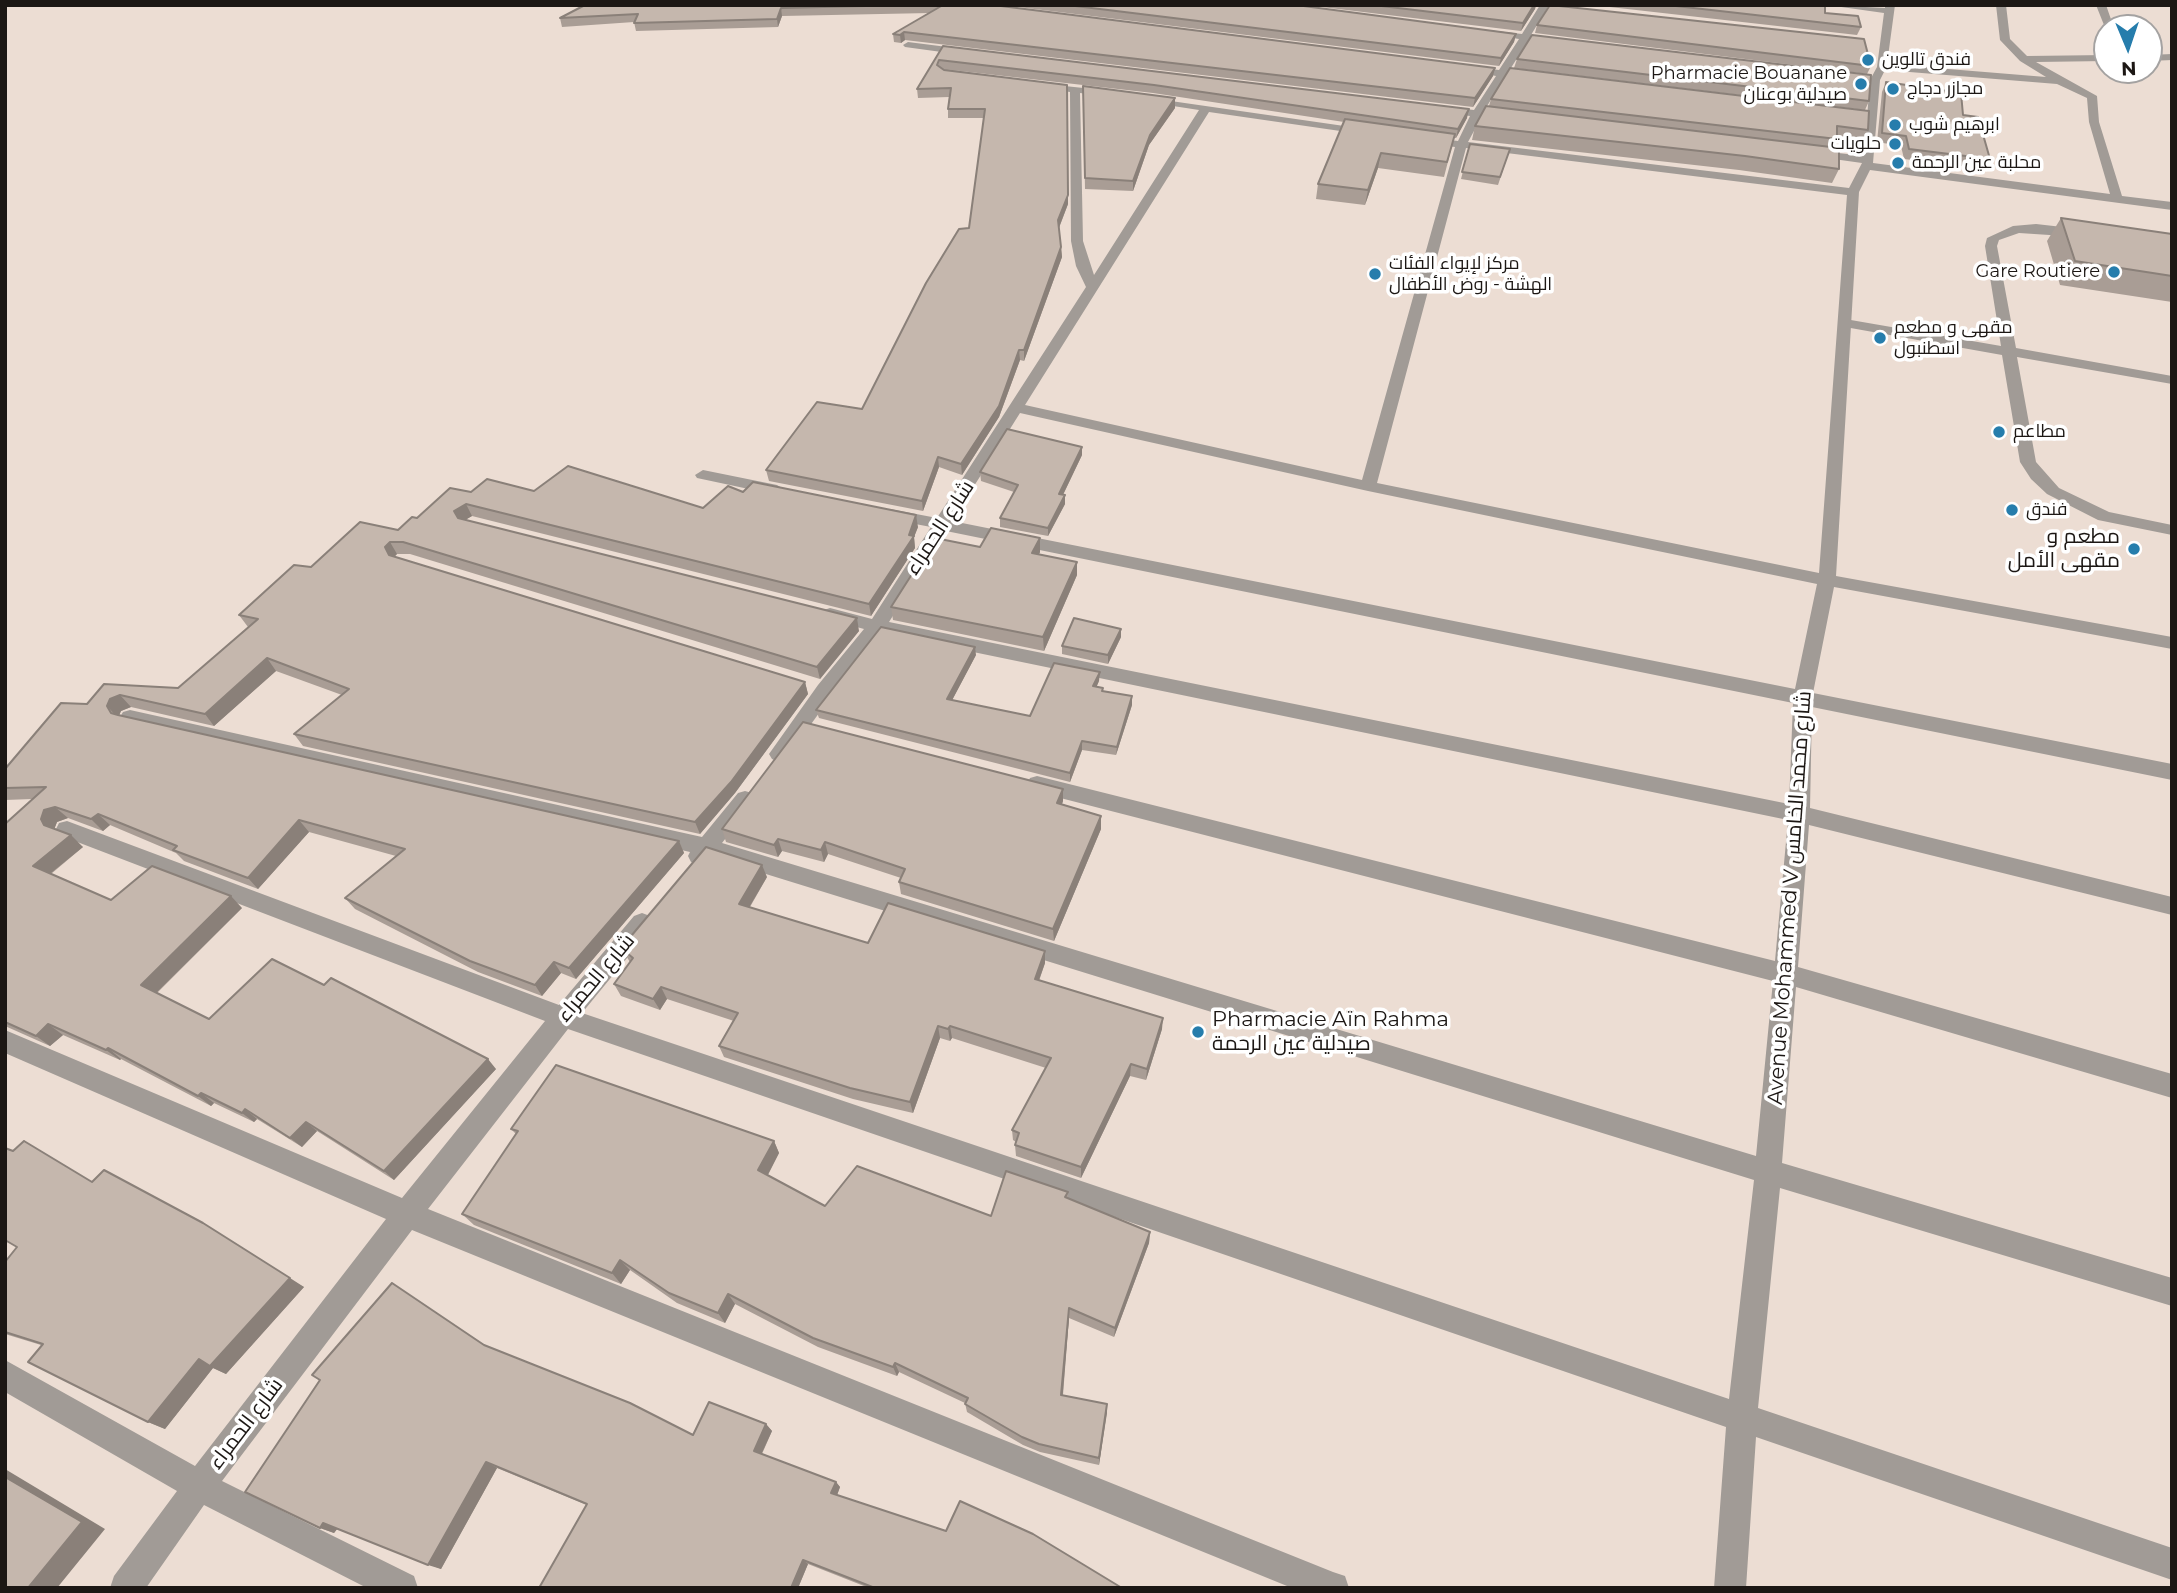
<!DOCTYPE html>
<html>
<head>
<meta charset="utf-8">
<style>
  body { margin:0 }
  #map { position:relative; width:2177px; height:1593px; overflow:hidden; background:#ecddd3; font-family:Montserrat,sans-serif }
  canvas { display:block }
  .frame { position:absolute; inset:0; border:7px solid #1c1714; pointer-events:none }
  .north { position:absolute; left:2093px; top:14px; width:70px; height:70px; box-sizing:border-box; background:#fff; border:2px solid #a4a2a1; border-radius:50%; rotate:178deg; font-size:19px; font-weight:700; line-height:28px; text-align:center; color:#1c1714 }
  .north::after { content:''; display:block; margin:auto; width:24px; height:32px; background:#267dac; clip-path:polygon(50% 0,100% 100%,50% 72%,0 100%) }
</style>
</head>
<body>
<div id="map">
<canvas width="2177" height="1593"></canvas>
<div class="frame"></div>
<div class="north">N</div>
</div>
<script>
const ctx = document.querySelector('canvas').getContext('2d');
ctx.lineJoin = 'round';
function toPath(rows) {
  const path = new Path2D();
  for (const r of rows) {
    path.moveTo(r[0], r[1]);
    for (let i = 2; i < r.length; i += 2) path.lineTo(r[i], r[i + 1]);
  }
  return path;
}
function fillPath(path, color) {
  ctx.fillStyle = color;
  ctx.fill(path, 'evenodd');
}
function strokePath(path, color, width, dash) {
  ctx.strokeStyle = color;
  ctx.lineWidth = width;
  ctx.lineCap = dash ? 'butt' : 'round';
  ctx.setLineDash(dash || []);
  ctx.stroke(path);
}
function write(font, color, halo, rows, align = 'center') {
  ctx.font = font + ' Montserrat,Cairo,sans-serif';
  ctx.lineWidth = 7;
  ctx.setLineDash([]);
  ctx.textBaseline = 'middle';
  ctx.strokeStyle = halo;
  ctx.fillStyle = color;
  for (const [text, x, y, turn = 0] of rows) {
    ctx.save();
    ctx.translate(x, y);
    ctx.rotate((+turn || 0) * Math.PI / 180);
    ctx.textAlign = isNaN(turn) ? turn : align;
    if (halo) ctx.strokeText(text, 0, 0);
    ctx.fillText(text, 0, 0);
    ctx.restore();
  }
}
fillPath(toPath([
  [2036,224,2080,229,2086,233,2080,237,2019,233,1999,240,1997,246,2016,348,2172,376,2172,384,2017,357,2036,462,2059,488,2109,512,2172,525,2172,535,2098,520,2047,494,2031,479,2020,462,2002,355,1845,327,1838,323,1845,319,2001,346,1985,246,1987,238,2013,226,2036,224]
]), '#a19b96');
fillPath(toPath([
  [1540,5,1549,5,1531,35,1562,41,1557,44,1528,41,1509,71,1538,77,1533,80,1505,77,1484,111,1514,118,1509,121,1481,118,1468,142,1849,188,1862,163,1812,156,1806,153,1812,150,1864,156,1870,80,1877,67,1884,13,1827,5,1885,8,1885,5,1895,5,1887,64,2046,77,2020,61,2000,40,1996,5,2006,5,2010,39,2027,56,2107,55,2107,61,2036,62,2097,96,2099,122,2122,196,2172,202,2172,210,1870,170,1859,192,1836,576,2172,637,2172,649,1834,587,1813,693,2172,764,2172,780,1812,707,1810,808,2172,897,2172,915,1809,825,1798,967,2172,1074,2172,1098,1796,987,1782,1163,2172,1278,2172,1306,1780,1188,1758,1408,2172,1548,2172,1580,1756,1437,1746,1588,1714,1588,1726,1427,568,1029,428,1209,1333,1572,1345,1576,1349,1588,1292,1588,412,1230,222,1481,414,1576,418,1588,367,1588,204,1505,146,1588,110,1588,114,1576,177,1491,5,1392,5,1360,195,1466,386,1219,5,1053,5,1030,402,1198,545,1021,59,835,56,829,59,823,67,821,559,1005,634,916,642,913,650,916,653,923,650,930,582,1013,1729,1399,1754,1180,711,857,707,862,699,865,691,862,688,856,690,852,130,724,123,722,120,717,123,712,130,710,702,837,738,793,745,791,752,793,756,799,722,843,1756,1156,1773,981,1037,792,1030,790,1027,784,1030,778,1037,776,1775,961,1788,820,881,633,832,695,786,759,779,762,772,759,769,754,818,685,864,629,824,618,821,614,824,610,830,608,872,619,931,527,884,518,882,514,884,510,890,509,937,518,1086,287,1076,266,1071,241,1070,92,1036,87,1036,83,1112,91,1117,94,1112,97,1080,93,1083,241,1094,275,1199,110,1147,102,1142,99,1143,97,1372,130,1372,134,1368,135,1209,112,1025,405,1362,480,1455,147,1424,143,1418,140,1424,137,1458,141,1470,116,1440,112,1435,109,1440,106,1474,110,1496,76,1460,69,1465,66,1499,70,1519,39,1483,33,1488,30,1522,34,1540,5],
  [1885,70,2057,84,2087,98,2089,122,2110,194,1873,163,1880,80,1885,70],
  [1466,148,1847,195,1819,573,1377,483,1466,148],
  [1020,413,1368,491,1817,584,1795,689,952,521,1020,413],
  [946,531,1793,703,1789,804,889,622,946,531],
  [2096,5,2106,5,2114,28,2106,30,2096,5],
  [908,42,971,50,976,53,971,56,905,47,903,45,908,42],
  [2172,54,2172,60,2149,61,2149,55,2172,54],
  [703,470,777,485,785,490,777,495,697,478,695,475,703,470]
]), '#a19b96');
fillPath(toPath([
  [585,5,993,5,1493,76,1473,107,905,40,901,43,894,42,893,34,930,13,782,16,778,27,636,31,634,22,562,27,560,18],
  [1002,5,1296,5,1516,34,1514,42,1499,66],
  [1305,5,1536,5,1535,9,1521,31],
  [1592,5,1825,5,1825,13,1861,27,1857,35],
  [1537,25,1871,66,1867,74,1535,33],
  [943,46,1467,118,1456,138,1454,138,1444,177,1378,168,1365,205,1316,199,1318,184,1344,122,1153,93,943,69,1067,85,1068,204,1059,228,1062,257,1024,361,1020,360,999,417,962,475,939,467,923,511,769,481,766,470,862,409,969,228,984,118,948,118,948,109,949,97,918,98,917,89],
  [1517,59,1869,101,1865,110,1514,68],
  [1510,68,1868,130,1863,140,1837,137,1834,147,1839,169,1832,183,1739,170,1472,140,1475,126,1489,106,1491,99],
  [1886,82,1963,115,1990,159,1985,169,1904,159,1901,146,1877,142,1882,92],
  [1083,86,1175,98,1175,108,1149,145,1133,191,1085,189],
  [1470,144,1510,149,1498,185,1461,179],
  [2061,218,2172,234,2172,302,2060,285,2047,241],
  [1082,455,1063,495,1065,504,1048,536,1000,527,1000,518,1014,492,981,481,980,472],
  [534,491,703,508,743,492,918,527,914,537,915,548,871,616,472,516,465,520,859,631,820,679,410,554,397,554,394,557,805,682,808,694,735,793,700,834,303,746,294,734,342,695,276,671,214,726,131,707,121,711,119,715,679,841,684,853,576,979,561,973,542,996,478,972,355,909,345,898,396,856,309,832,258,889,184,861,176,853,110,825,103,831,68,818,57,822,54,829,83,847,51,874,111,900,242,908,157,993,209,1019,496,1069,394,1180,317,1131,302,1147,257,1119,254,1122,214,1103,211,1106,121,1059,120,1060,63,1035,50,1046,5,1026,5,824,32,799,5,800,5,769,87,704,104,684,178,688,248,627,239,615,311,567,398,530,417,518,471,492],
  [980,547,1040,552,1039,554,1077,575,1044,651,893,620,891,607],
  [1121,637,1108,664,1062,654,1062,646],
  [976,655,952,700,1030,716,1099,681,1096,687,1103,688,1103,692,1132,705,1116,755,1082,750,1070,782,819,718,816,710],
  [1063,801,1062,804,1101,816,1101,829,1054,941,901,894,899,882,901,878,828,854,824,862,782,851,778,857,726,842,722,829],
  [767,877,750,907,868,943,1045,951,1045,963,1039,981,1162,1029,1146,1080,1130,1076,1081,1178,1016,1156,1015,1145,1016,1142,1013,1140,1012,1130,1046,1068,952,1038,950,1041,940,1038,913,1113,853,1099,724,1057,719,1046,734,1021,667,999,660,1010,621,996,614,984,630,962,621,948],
  [511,1129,774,1141,779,1153,768,1175,825,1206,991,1216,1068,1192,1068,1198,1150,1232,1149,1243,1114,1337,1069,1318,1063,1395,1107,1404,1099,1465,1040,1452,1023,1445,967,1412,965,1403,899,1372,897,1376,818,1347,735,1304,725,1323,677,1303,630,1270,621,1284,474,1225,462,1214,516,1134],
  [92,1182,304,1287,226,1374,213,1368,165,1429,148,1422,41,1345,5,1334,5,1262,17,1247],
  [484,1345,693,1435,766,1424,772,1431,762,1454,836,1482,840,1487,837,1495,946,1531,1122,1588,869,1588,808,1564,798,1588,539,1588,587,1505,497,1468,441,1569,337,1529,334,1533,320,1528]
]), '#a99d95');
fillPath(toPath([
  [1534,5,1536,5,1535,9,1521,31,1523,23],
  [781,8,782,16,778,27,777,19],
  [904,32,905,40,901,43,900,35],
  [1516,34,1514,42,1499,66,1501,58],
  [1495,68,1493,76,1473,107,1475,98],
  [1067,85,1068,204,1058,230,1058,220],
  [1175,98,1175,108,1149,145,1133,191,1133,181,1150,135],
  [1469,109,1467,118,1456,138,1458,129],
  [1381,153,1378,168,1365,205,1368,190],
  [1061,247,1062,257,1024,361,1024,350],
  [1019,350,1020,360,999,417,962,475,961,464],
  [1082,447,1082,455,1059,503,1059,494],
  [938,457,939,467,923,511,922,501],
  [1065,495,1065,504,1048,536,1048,528],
  [466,504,472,516,460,523,454,511],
  [916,515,918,527,914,537,915,548,871,616,869,604,909,535],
  [1040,538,1040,552,1033,567,1032,553],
  [390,542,397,554,392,559,385,547],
  [1077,562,1077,575,1044,651,1043,637],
  [857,618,859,631,820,679,817,667],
  [1121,629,1121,637,1108,664,1108,655],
  [975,647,976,655,948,708,947,699],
  [267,658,276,671,214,726,205,714],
  [1100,672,1099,681,1093,695,1093,686],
  [805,682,808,694,735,793,700,834,695,822],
  [120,695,131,707,121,711,118,718,107,706,110,699],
  [1132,696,1132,705,1116,755,1117,747],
  [1082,741,1082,750,1070,782,1070,773],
  [1063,789,1063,801,1058,815,1057,803],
  [55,807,68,818,57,822,54,830,44,825,41,819,44,810],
  [98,814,110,825,103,831,91,819],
  [1101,816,1101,829,1054,941,1053,929],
  [299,820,309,832,258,889,248,878],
  [71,835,83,847,46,877,33,866],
  [778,839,782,851,778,857,774,845],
  [679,841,684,853,576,979,569,968],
  [825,842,828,854,824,862,821,850],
  [762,865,767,877,744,916,739,904],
  [231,896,242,908,154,995,141,985],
  [1045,951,1045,963,1035,991,1035,979],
  [554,962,561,973,542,996,535,985],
  [661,987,667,999,660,1010,653,999],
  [1163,1018,1162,1029,1146,1080,1147,1069],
  [48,1024,63,1035,50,1046,36,1036],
  [938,1026,940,1038,913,1113,910,1102],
  [950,1026,952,1038,950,1041,948,1029],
  [108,1048,121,1059,120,1060,106,1050],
  [488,1059,496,1069,394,1180,384,1171],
  [1131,1064,1130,1076,1081,1178,1081,1167],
  [201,1093,214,1103,211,1106,198,1096],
  [245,1109,257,1119,254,1122,242,1113],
  [306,1122,317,1131,302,1147,290,1138],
  [774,1141,779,1153,764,1182,758,1170],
  [1150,1232,1149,1243,1114,1337,1115,1328],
  [620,1260,630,1270,621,1284,612,1273],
  [290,1278,304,1287,226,1374,213,1368,165,1429,148,1422,199,1359],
  [728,1294,735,1304,725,1323,718,1313],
  [1069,1308,1069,1318,1062,1403,1061,1395],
  [895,1363,899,1372,897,1376,893,1367],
  [1107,1404,1107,1413,1099,1465,1099,1458],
  [766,1424,772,1431,760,1457,754,1451],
  [486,1462,497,1468,441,1569,428,1565],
  [5,1469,105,1529,57,1588,28,1588,5,1477],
  [836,1482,840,1487,836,1498,831,1493],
  [323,1523,338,1528,334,1533,320,1528],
  [803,1560,808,1564,798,1588,791,1588]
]), '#8a8079');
const building = toPath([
  [585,5,908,5,781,8,777,19,634,23,638,14,560,18,585,5],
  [943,5,993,5,1495,68,1475,98,904,32,900,35,893,34,943,5],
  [1067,5,1296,5,1516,34,1501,58,1067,5],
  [1373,5,1534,5,1523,23,1373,5],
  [1550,5,1864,39,1871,66,1537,25,1550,5],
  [1667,5,1825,5,1825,13,1858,16,1861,27,1667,5],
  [1532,35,1871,75,1869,101,1517,59,1532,35],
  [943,46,1469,109,1458,129,1154,85,939,60,937,65,944,70,1067,85,1068,195,1058,220,1061,247,1024,350,1019,350,999,406,961,464,938,457,922,501,766,470,817,402,862,409,926,283,959,229,969,228,985,109,948,109,951,88,917,89,943,46],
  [1510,68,1869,111,1868,130,1837,126,1837,139,1491,99,1510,68],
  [1886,82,1961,93,1963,115,1978,117,1990,159,1909,149,1906,136,1882,133,1886,82],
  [1083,86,1175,98,1150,135,1133,181,1085,178,1083,86],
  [1486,106,1839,148,1839,169,1745,156,1475,126,1486,106],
  [1345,119,1455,134,1447,162,1381,153,1368,190,1318,184,1345,119],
  [1470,144,1510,149,1500,177,1462,172,1470,144],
  [2061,218,2172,234,2172,276,2075,261,2061,218],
  [1007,429,1082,447,1059,494,1065,495,1048,528,1000,518,1018,485,980,472,1007,429],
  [568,466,703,508,728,486,743,492,753,482,916,515,909,535,914,536,869,604,466,504,454,511,458,518,857,618,817,667,403,542,390,542,385,547,389,555,805,682,731,782,695,822,294,734,349,689,267,658,205,714,120,695,110,699,107,706,111,713,118,715,679,841,569,968,554,962,535,985,470,961,345,898,405,849,299,820,248,878,173,850,177,846,98,814,91,819,55,807,44,810,41,819,44,825,71,835,33,866,111,900,152,866,231,896,141,985,209,1019,272,959,324,985,331,978,488,1059,384,1171,306,1122,290,1138,245,1109,242,1113,201,1093,198,1096,108,1048,106,1050,48,1024,36,1036,5,1022,5,824,46,787,5,788,5,769,61,703,87,704,104,684,178,688,258,619,239,615,294,565,311,567,360,522,398,530,412,517,417,518,450,488,471,492,487,479,534,491,568,466],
  [991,528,1040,538,1032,553,1077,562,1043,637,891,607,935,538,980,547,991,528],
  [1074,618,1121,629,1108,655,1062,646,1074,618],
  [881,627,975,647,947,699,1030,716,1054,663,1100,672,1093,686,1103,688,1102,691,1132,696,1117,747,1082,741,1070,773,816,710,881,627],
  [803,722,1063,789,1057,803,1101,816,1053,929,899,882,905,869,825,842,821,850,778,839,774,845,722,829,803,722],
  [706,847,762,865,739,904,868,943,888,903,1045,951,1035,979,1163,1018,1147,1069,1131,1064,1081,1167,1015,1145,1019,1133,1012,1130,1051,1058,950,1026,948,1029,938,1026,910,1102,850,1088,719,1046,738,1013,661,987,653,999,614,984,633,958,621,948,706,847],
  [556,1065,774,1141,758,1170,825,1206,857,1166,991,1216,1006,1171,1068,1192,1065,1197,1150,1232,1115,1328,1069,1308,1061,1395,1107,1404,1099,1458,1039,1444,1022,1437,965,1404,968,1398,895,1363,893,1367,813,1338,728,1294,718,1313,669,1293,620,1260,612,1273,462,1214,518,1131,511,1129,556,1065],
  [24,1141,92,1182,104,1170,203,1223,290,1278,210,1366,199,1359,148,1422,28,1362,43,1344,5,1332,5,1262,17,1247,5,1240,5,1148,13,1151,24,1141],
  [392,1283,484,1345,630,1403,693,1435,709,1402,766,1424,754,1451,836,1482,831,1493,946,1531,960,1501,1033,1534,1122,1588,875,1588,803,1560,791,1588,539,1588,587,1504,486,1462,428,1565,323,1523,320,1528,245,1492,320,1380,312,1375,392,1283],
  [5,1477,82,1522,28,1588,5,1588,5,1477]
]);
fillPath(building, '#c5b7ad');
strokePath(building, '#8a8079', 2);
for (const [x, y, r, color] of [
  [1868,60,7,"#267dac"],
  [1861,84,7,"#267dac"],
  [1893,89,7,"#267dac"],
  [1895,125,7,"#267dac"],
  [1895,144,7,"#267dac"],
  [1898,163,7,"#267dac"],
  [2114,272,7,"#267dac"],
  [1375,274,7,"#267dac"],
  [1880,338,7,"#267dac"],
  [1999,432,7,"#267dac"],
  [2012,510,7,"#267dac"],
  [2134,549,7,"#267dac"],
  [1198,1032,7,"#267dac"]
]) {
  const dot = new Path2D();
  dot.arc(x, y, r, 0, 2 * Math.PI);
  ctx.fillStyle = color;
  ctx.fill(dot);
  strokePath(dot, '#fff', 2.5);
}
write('18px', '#1c1714', '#fff', [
  ["فندق تالوين",1882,60],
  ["Pharmacie Bouanane",1847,74,"right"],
  ["صيدلية بوعنان",1847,95,"right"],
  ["مجازر دجاج",1907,89],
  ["ابرهيم شوب",1909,125],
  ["حلويات",1881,144,"right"],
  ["محلبة عين الرحمة",1912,163],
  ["مركز لإيواء الفئات",1389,264],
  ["الهشة - روض الأطفال",1389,285],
  ["Gare Routiere",2100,272,"right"],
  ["مقهى و مطعم",1894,328],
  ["اسطنبول",1894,349],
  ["مطاعم",2013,432],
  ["فندق",2026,510]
], 'left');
write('21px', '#1c1714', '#fff', [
  ["شارع الحمراء",940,528,-57],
  ["Avenue Mohammed V شارع محمد الخامس",1790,898,-86],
  ["شارع الحمراء",596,978,-50],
  ["شارع الحمراء",246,1424,-53]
]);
write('21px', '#1c1714', '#fff', [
  ["مطعم و",2120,537],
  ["مقهى الأمل",2120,561],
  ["Pharmacie Aïn Rahma",1212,1020,"left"],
  ["صيدلية عين الرحمة",1212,1044,"left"]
], 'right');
</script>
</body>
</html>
